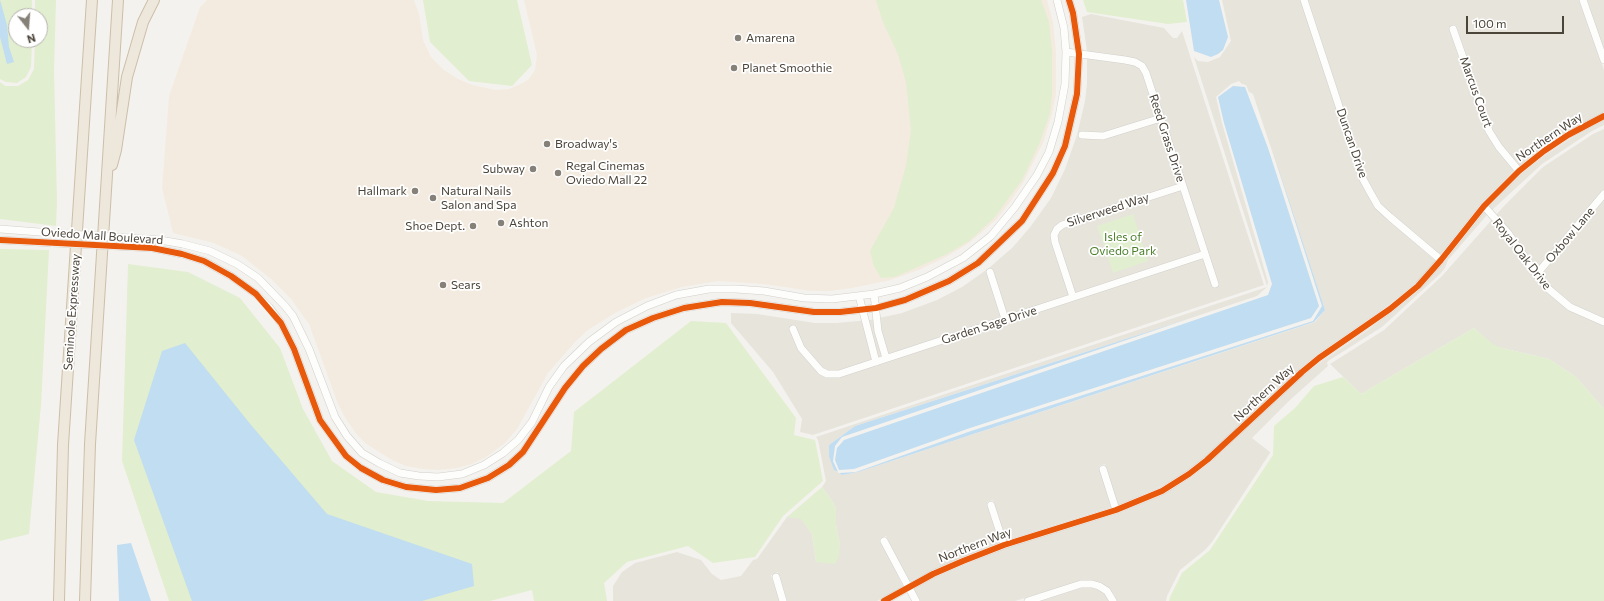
<!DOCTYPE html>
<html>
<head>
<meta charset="utf-8">
<style>
  body { margin:0 }
  #map { position:relative; width:1604px; height:601px; overflow:hidden; background:#f4f2ee; font-family:Commissioner,sans-serif }
  canvas { display:block }
  .north { position:absolute; left:8px; top:8px; width:40px; height:40px; box-sizing:border-box; background:#fff; border:1px solid #b7b4b0; border-radius:50%; rotate:163deg; font-size:11px; font-weight:700; line-height:16px; text-align:center; color:#4b4439 }
  .north::after { content:''; display:block; margin:auto; width:14px; height:18px; background:#868178; clip-path:polygon(50% 0,100% 100%,50% 72%,0 100%) }
  .scale { position:absolute; left:1466px; top:16px; width:98px; height:18px; box-sizing:border-box; border:2px solid #4b4439; border-top:0; padding-left:5px; font-size:12px; line-height:14px; white-space:nowrap; color:#4b4439; -webkit-text-stroke:3px #fff; paint-order:stroke }
</style>
</head>
<body>
<div id="map">
<canvas width="1604" height="601"></canvas>
<div class="north">N</div>
<div class="scale">100 m</div>
</div>
<script>
const ctx = document.querySelector('canvas').getContext('2d');
ctx.lineJoin = 'round';
function fillPath(path, color) {
  ctx.fillStyle = color;
  ctx.fill(path, 'evenodd');
}
function toPath(rows) {
  const path = new Path2D();
  for (const r of rows) {
    path.moveTo(r[0], r[1]);
    for (let i = 2; i < r.length; i += 2) path.lineTo(r[i], r[i + 1]);
  }
  return path;
}
function strokePath(path, color, width, dash) {
  ctx.strokeStyle = color;
  ctx.lineWidth = width;
  ctx.lineCap = dash ? 'butt' : 'round';
  ctx.setLineDash(dash || []);
  ctx.stroke(path);
}
function write(font, color, halo, rows, align = 'center') {
  ctx.font = font + ' Commissioner,sans-serif';
  ctx.lineWidth = 3.5;
  ctx.setLineDash([]);
  ctx.textBaseline = 'middle';
  ctx.strokeStyle = halo;
  ctx.fillStyle = color;
  for (const [text, x, y, turn = 0] of rows) {
    ctx.save();
    ctx.translate(x, y);
    ctx.rotate((+turn || 0) * Math.PI / 180);
    ctx.textAlign = isNaN(turn) ? turn : align;
    if (halo) ctx.strokeText(text, 0, 0);
    ctx.fillText(text, 0, 0);
    ctx.restore();
  }
}
fillPath(toPath([
  [1222,0,1301,0,1360,180,1367,194,1376,208,1388,219,1436,261,1416,283,1364,324,1317,355,1300,369,1205,457,1187,471,1160,487,1118,505,1105,464,1099,466,1111,507,1006,540,993,500,987,502,1000,542,931,571,909,582,886,536,880,539,903,586,877,601,787,601,778,572,771,575,780,601,613,601,613,586,622,572,635,563,677,552,701,560,712,574,721,580,741,576,753,560,757,559,787,517,801,518,812,534,816,562,840,545,836,525,836,509,833,502,822,487,826,481,818,440,816,437,1267,287,1257,296,1188,319,855,426,829,445,834,470,842,475,858,472,1315,322,1325,310,1253,94,1249,92,1246,85,1242,84,1239,81,1231,84,1216,97,1222,123,1268,282,1267,286,1194,57,1198,61,1208,62,1220,57,1231,41],
  [1308,0,1580,0,1604,70,1604,112,1566,132,1542,148,1519,166,1501,144,1492,129,1455,25,1449,27,1486,132,1514,170,1479,206,1440,255,1392,214,1381,203,1373,190,1366,178],
  [1587,0,1604,0,1604,51,1599,37],
  [1091,14,1164,28,1173,38,1177,38,1182,31,1264,285,813,435,800,432,802,419,773,372,731,323,731,313,757,314,815,323,836,323,870,320,902,313,937,300,962,287,989,268,1013,247,1031,226,1051,198,1065,169,1077,135,1085,101,1087,83,1087,51,1082,17],
  [1604,120,1604,125,1592,131,1542,164,1492,210,1488,206,1521,174,1546,155,1570,139],
  [1604,129,1604,409,1576,377,1549,359,1502,348,1493,345,1474,328,1361,394,1330,364,1384,330,1442,276,1503,207,1543,167,1593,134],
  [1484,211,1487,215,1448,260,1445,268,1440,274,1382,327,1328,361,1327,363,1328,366,1290,400,1252,438,1270,452,1270,453,1212,542,1205,550,1180,570,1167,596,1166,601,1117,601,1114,594,1108,588,1101,583,1091,580,1080,581,1015,601,920,601,913,589,934,578,1005,548,1120,513,1164,494,1191,478,1210,463,1304,375,1321,362,1368,330,1420,289,1442,265],
  [1082,588,1092,588,1098,590,1105,594,1110,601,1040,601]
]), '#e7e4dc');
fillPath(toPath([
  [207,0,414,0,419,14,423,40,431,57,444,70,458,79,472,85,496,90,509,89,523,83,529,79,535,70,537,55,524,0,1047,0,1053,22,1056,51,1056,94,1052,114,1043,143,1024,181,1010,202,996,220,969,243,946,257,921,269,891,280,852,288,829,291,811,291,764,284,718,281,682,287,646,298,615,313,588,330,576,341,548,373,517,429,505,443,486,457,472,464,457,468,439,470,423,469,406,466,392,460,365,443,355,432,346,419,338,404,309,324,291,299,271,279,242,256,214,243,173,233,162,188,169,96,200,7]
]), '#f3ebdf');
fillPath(toPath([
  [0,0,32,0,32,16,16,16,16,40,32,40,31,67,26,77,17,83,6,82,0,79],
  [35,0,56,0,54,71,57,202,56,226,0,219,0,82,5,86,18,86,28,80,34,69,35,40,40,40,40,16,35,16],
  [423,0,517,0,532,65,512,86,469,81,430,42],
  [876,0,1041,0,1049,22,1052,51,1052,94,1050,113,1040,142,1022,180,994,218,969,241,947,254,895,277,881,278,874,266,870,251,894,208,906,166,911,130,906,82,898,54,883,22],
  [1083,0,1183,0,1187,22,1168,24,1087,12],
  [1133,214,1148,261,1113,273,1097,226],
  [0,249,49,250,41,405,29,534,0,541],
  [128,264,188,272,240,298,280,348,303,409,332,461,376,492,428,501,503,503,571,451,574,412,691,321,726,323,796,418,794,435,815,440,823,481,783,516,755,557,713,563,688,546,627,562,604,583,607,601,534,601,532,590,490,601,169,601,122,461],
  [1474,328,1493,344,1502,348,1549,359,1576,377,1604,409,1604,601,1169,601,1170,597,1182,573,1210,550,1273,455,1274,426,1295,408,1314,386,1343,377,1361,394],
  [822,487,833,502,836,509,836,525,840,545,839,556,835,564,816,562,812,534,801,519,787,517]
]), '#e1eecf');
fillPath(toPath([
  [0,0,7,25,9,47,14,62,7,64,0,37],
  [1186,0,1219,0,1228,37,1223,50,1218,54,1211,57,1194,51],
  [1233,86,1245,87,1268,148,1319,306,1311,318,970,428,854,469,839,470,835,460,837,448,844,440,1268,295,1272,284,1224,123,1218,97],
  [1272,149,1325,310,1314,322,858,472,842,475,839,473,856,472,971,431,1313,321,1322,306],
  [1188,319,842,437,835,446,833,461,838,472,834,470,829,456,829,445,855,426],
  [185,343,251,425,327,514,472,564,474,586,422,601,192,601,134,440,162,351],
  [131,543,151,601,119,601,117,545]
]), '#c0ddf1');
const minor = toPath([
  [1304,0,1363,179,1370,192,1378,206,1390,217,1441,260],
  [1583,0,1604,60],
  [1453,29,1489,131,1499,147,1519,171],
  [1066,52,1125,60,1135,62,1142,66,1146,73,1215,284],
  [1082,135,1103,136,1161,118],
  [1484,206,1508,233,1545,286,1570,307,1604,322],
  [0,229,52,233],
  [0,240,53,243],
  [183,244,210,251,237,264,258,278,285,306,293,316,309,349,335,417,347,436,362,453,379,463,400,473,419,476,438,477,462,474,484,465,503,453,518,440,532,422,549,387,564,366,589,342,616,322,647,306,676,295,709,289,736,289,764,291,804,298,832,299,874,294,900,288,927,277,963,258,991,236,1015,207,1037,175,1049,152,1058,122,1065,84,1066,52,1064,28,1057,0],
  [182,254,204,261,231,276,256,294,269,307,281,323,294,349,320,420,346,456,361,468,383,480,406,487,436,490,460,488,488,478,509,465,523,452,565,388,583,366,601,349,626,330,653,318,684,308,722,302,750,303,814,312,840,312,876,308,905,300,949,281,978,263,1022,221,1053,173,1065,146,1077,94,1079,54,1073,13,1069,0],
  [990,272,1005,319],
  [1536,275,1604,194],
  [874,294,878,331,886,358],
  [859,296,876,362],
  [1073,297,1055,242,1054,235,1057,229,1062,225,1183,186],
  [793,329,801,348,821,371,827,374,839,374,1205,254],
  [1103,469,1116,510],
  [991,505,1004,545],
  [884,541,916,601],
  [776,577,783,601],
  [884,601,933,574,963,561,1004,545,1116,510,1162,491,1189,474,1207,460,1302,372,1319,358,1390,309,1418,286,1441,260,1484,206,1519,171,1544,151,1568,135,1604,116],
  [1028,601,1081,584,1092,584,1099,586,1107,591,1113,601]
]);
const highway = toPath([
  [112,165,116,150,127,77,143,22,154,0],
  [59,601,63,445,92,0],
  [85,601,90,444,118,0]
]);
strokePath(minor, '#d2d0cb', 8);
strokePath(highway, '#ccbfa9', 12);
strokePath(minor, '#fdfdfc', 7);
strokePath(highway, '#ede8db', 10);
const minorBridge = toPath([
  [52,233,160,240,183,244],
  [53,243,152,248,182,254]
]);
strokePath(minorBridge, '#d2d0cb', 8, []);
strokePath(minorBridge, '#fdfdfc', 7);
strokePath(toPath([
  [0,240,152,248,182,254,204,261,231,276,256,294,281,323,294,349,320,420,346,456,361,468,383,480,406,487,436,490,460,488,488,478,509,465,523,452,565,388,583,366,601,349,626,330,653,318,684,308,722,302,750,303,814,312,840,312,876,308,905,300,949,281,978,263,1022,221,1053,173,1065,146,1077,94,1079,54,1073,13,1069,0],
  [884,601,933,574,963,561,1004,545,1116,510,1162,491,1189,474,1207,460,1302,372,1319,358,1390,309,1418,286,1441,260,1484,206,1519,171,1544,151,1568,135,1604,116]
]), '#e8590c', 6);
for (const [x, y, r, color] of [
  [738,38,4,"#868178"],
  [734,68,4,"#868178"],
  [547,144,4,"#868178"],
  [533,169,4,"#868178"],
  [558,173,4,"#868178"],
  [415,191,4,"#868178"],
  [433,198,4,"#868178"],
  [501,223,4,"#868178"],
  [473,226,4,"#868178"],
  [443,285,4,"#868178"]
]) {
  const dot = new Path2D();
  dot.arc(x, y, r, 0, 2 * Math.PI);
  ctx.fillStyle = color;
  ctx.fill(dot);
  strokePath(dot, '#fff', 1.5);
}
write('12px', '#4b4439', '#fff', [
  ["Amarena",746,38],
  ["Planet Smoothie",742,68],
  ["Broadway's",555,144],
  ["Regal Cinemas",566,166],
  ["Oviedo Mall 22",566,180],
  ["Subway",525,169,"right"],
  ["Hallmark",407,191,"right"],
  ["Natural Nails",441,191],
  ["Salon and Spa",441,205],
  ["Ashton",509,223],
  ["Shoe Dept.",465,226,"right"],
  ["Sears",451,285]
], 'left');
write('12px', '#4b4439', '#fff', [
  ["Marcus Court",1476,92,70],
  ["Northern Way",1549,137,-34],
  ["Reed Grass Drive",1167,138,72],
  ["Duncan Drive",1352,143,71],
  ["Silverweed Way",1108,210,-18],
  ["Oxbow Lane",1570,235,-50],
  ["Oviedo Mall Boulevard",102,236,4],
  ["Royal Oak Drive",1522,254,52],
  ["Seminole Expressway",72,312,-86],
  ["Garden Sage Drive",989,325,-18],
  ["Northern Way",1264,393,-43],
  ["Northern Way",975,545,-21]
]);
write('12px', '#4a7f2a', '#fff', [
  ["Isles of",1123,237],
  ["Oviedo Park",1123,251]
]);
</script>
</body>
</html>
